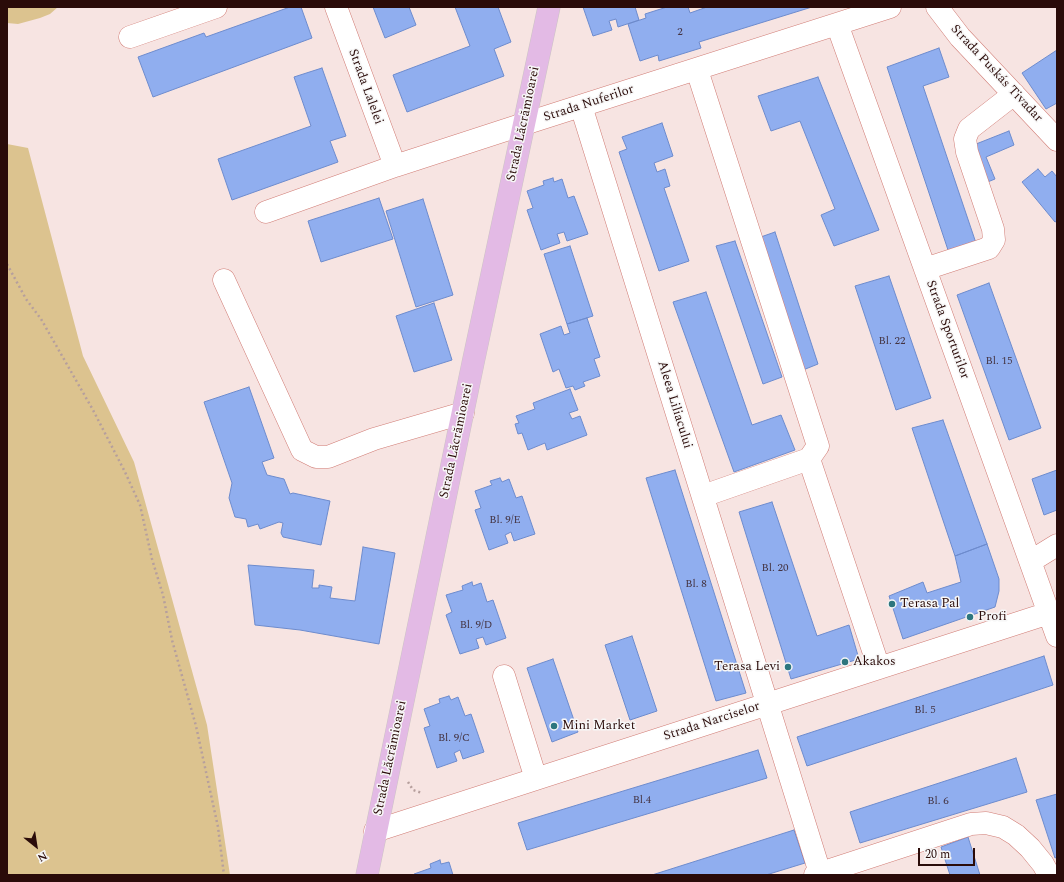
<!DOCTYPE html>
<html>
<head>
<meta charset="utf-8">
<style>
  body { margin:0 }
  #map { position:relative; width:1064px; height:882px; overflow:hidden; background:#f7e4e2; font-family:Spectral,serif }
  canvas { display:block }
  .frame { position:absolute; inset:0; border:8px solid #2a0b09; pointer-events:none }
  .north { position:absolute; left:16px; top:826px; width:40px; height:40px; -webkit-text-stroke:3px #f7f7f7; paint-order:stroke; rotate:150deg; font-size:11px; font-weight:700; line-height:16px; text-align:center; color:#2a0b09 }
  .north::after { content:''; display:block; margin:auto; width:14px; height:18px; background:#2a0b09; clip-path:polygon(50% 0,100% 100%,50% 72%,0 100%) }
  .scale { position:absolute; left:918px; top:848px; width:57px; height:18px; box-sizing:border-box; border:2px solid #2a0b09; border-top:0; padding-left:5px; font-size:12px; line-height:14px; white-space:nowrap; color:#2a0b09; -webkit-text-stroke:3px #f7f7f7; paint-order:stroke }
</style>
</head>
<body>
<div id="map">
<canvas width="1064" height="882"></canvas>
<div class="frame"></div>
<div class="north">N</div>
<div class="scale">20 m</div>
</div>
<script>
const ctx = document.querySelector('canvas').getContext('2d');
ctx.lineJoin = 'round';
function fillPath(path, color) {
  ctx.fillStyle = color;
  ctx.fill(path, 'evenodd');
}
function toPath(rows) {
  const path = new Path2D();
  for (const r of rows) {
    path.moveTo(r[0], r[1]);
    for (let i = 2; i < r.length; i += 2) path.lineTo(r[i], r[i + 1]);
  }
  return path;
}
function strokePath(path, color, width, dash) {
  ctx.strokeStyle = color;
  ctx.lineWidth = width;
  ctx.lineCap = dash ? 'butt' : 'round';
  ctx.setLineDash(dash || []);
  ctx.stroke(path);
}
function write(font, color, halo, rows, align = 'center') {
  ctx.font = font + ' Spectral,serif';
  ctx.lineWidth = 3;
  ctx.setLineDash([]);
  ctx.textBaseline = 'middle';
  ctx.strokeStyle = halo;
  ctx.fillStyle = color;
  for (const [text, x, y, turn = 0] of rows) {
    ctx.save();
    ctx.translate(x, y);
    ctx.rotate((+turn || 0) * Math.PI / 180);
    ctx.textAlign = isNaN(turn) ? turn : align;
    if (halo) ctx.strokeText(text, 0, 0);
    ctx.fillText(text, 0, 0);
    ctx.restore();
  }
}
fillPath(toPath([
  [7,7,58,7,50,14,40,18,18,24,7,23],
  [7,144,28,148,83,356,134,462,207,725,230,875,7,875]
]), '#dcc38f');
const building = toPath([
  [290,7,301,7,312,38,153,97,138,57,204,33,206,37,290,7],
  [373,7,409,7,416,25,385,38,373,7],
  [455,7,498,7,511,42,494,49,504,76,407,112,393,75,470,46,455,7],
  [583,7,635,7,639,20,618,27,616,19,609,21,612,30,593,36,583,7],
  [667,7,688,7,690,13,707,7,812,7,699,42,701,48,659,61,658,55,640,61,628,24,646,18,645,14,667,7],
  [939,48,949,77,923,86,979,252,952,262,887,67,939,48],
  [1057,50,1057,103,1046,109,1022,73,1057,50],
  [322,68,346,136,330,141,338,162,232,200,218,159,311,126,294,77,322,68],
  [818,77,879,230,834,246,821,215,835,209,800,121,771,131,758,96,818,77],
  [662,123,673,156,654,163,657,172,665,169,670,186,664,188,689,261,659,271,619,152,627,149,622,137,662,123],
  [1009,131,1014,145,986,157,995,179,985,183,971,146,1009,131],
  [1038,169,1045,177,1052,171,1057,177,1057,221,1055,222,1022,182,1038,169],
  [553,178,554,182,562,179,568,198,574,196,588,234,567,241,564,232,557,234,560,243,541,250,527,210,533,208,527,191,544,185,543,181,553,178],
  [379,198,393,239,321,262,308,221,379,198],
  [423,199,453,295,416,307,386,211,423,199],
  [775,232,818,364,803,370,758,238,775,232],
  [735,241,782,377,763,384,716,246,735,241],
  [570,246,593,316,567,324,544,254,570,246],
  [889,276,931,398,896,410,855,286,889,276],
  [989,283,1041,428,1009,440,957,295,989,283],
  [706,292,752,425,781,415,795,450,734,472,673,302,706,292],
  [434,303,452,360,414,372,396,316,434,303],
  [587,318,600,357,594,359,600,376,583,382,585,386,575,390,573,386,566,388,559,369,553,372,540,334,561,326,564,335,570,333,567,324,587,318],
  [249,387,274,458,262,462,267,475,284,479,290,494,293,493,330,501,321,545,283,537,281,533,283,523,279,522,260,529,258,524,248,527,246,519,235,517,229,498,232,483,204,402,249,387],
  [570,389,578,410,569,413,572,419,580,416,587,435,547,450,545,443,528,450,522,433,518,434,515,424,519,423,516,416,535,409,533,403,570,389],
  [943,420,987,544,955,556,912,428,943,420],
  [675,470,746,693,716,701,646,478,675,470],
  [1057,470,1057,510,1044,515,1032,479,1057,470],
  [500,478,502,482,509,479,516,498,522,496,535,534,514,541,511,532,505,535,508,543,489,550,475,510,481,508,475,491,492,485,490,481,500,478],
  [772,502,817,636,849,625,859,659,791,679,739,512,772,502],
  [987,544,999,579,999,591,995,607,903,639,889,596,923,582,927,593,961,582,955,556,987,544],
  [363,547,395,553,379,644,300,630,255,625,248,565,314,570,312,588,319,588,319,585,332,587,330,598,355,601,363,547],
  [472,582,473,586,481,583,487,602,493,600,506,638,486,645,483,637,476,639,479,648,460,654,446,615,452,612,446,595,463,590,462,586,472,582],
  [632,636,657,711,630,720,605,645,632,636],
  [1044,656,1053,685,807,766,797,737,1044,656],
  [553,659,578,732,552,742,527,668,553,659],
  [449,696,451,700,458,697,465,716,471,714,484,752,463,759,460,750,454,753,457,761,437,768,424,728,430,726,424,709,440,703,439,699,449,696],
  [758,750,767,778,527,850,518,823,758,750],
  [1016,758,1027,792,860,843,850,812,1016,758],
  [1057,794,1057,857,1055,858,1036,800,1057,794],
  [794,830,805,863,766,875,652,875,794,830],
  [968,837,980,875,950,875,941,847,968,837],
  [440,860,441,864,449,862,453,875,415,875,414,874,431,868,430,864,440,860]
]);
fillPath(building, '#90aeef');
strokePath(building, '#6d8bcd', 1);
const minor = toPath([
  [336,7,395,166],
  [937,7,960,37,1057,140],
  [837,24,1057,636],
  [130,37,216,7],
  [697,70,818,446,809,459,703,496],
  [581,106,820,873],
  [266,212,395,166,524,124,890,7],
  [925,269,989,248,994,240,993,229,967,152,965,139,969,129,1014,94],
  [224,280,302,450,316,457,328,457,374,439,463,413],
  [809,459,879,668],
  [1031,561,1057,545],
  [504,676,536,779],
  [375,831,1049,613],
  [815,875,971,824,986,823,1003,827,1016,835,1030,848,1043,864,1049,875]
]);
const major = toPath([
  [367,875,473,363,549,7]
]);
strokePath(minor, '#d17d76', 23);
strokePath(major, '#ccc4c4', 23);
strokePath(toPath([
  [7,264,26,299,41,319,93,410,125,472,140,505,152,559,163,595,172,640,196,726,218,827,224,875],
  [408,782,413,790,422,793]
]), '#b69f9d', 2.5, [2, 3]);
strokePath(minor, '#fff', 22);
strokePath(major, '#e3bae5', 22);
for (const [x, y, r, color] of [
  [892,604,4,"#2d767e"],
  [970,617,4,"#2d767e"],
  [845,662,4,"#2d767e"],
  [788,667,4,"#2d767e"],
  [554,726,4,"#2d767e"]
]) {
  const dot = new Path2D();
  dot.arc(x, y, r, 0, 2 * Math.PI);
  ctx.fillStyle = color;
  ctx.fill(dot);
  strokePath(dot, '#f7f7f7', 1.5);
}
write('11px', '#443442', null, [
  ["2",680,33],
  ["Bl. 22",892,342],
  ["Bl. 15",999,362],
  ["Bl. 9/E",505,521],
  ["Bl. 20",775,569],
  ["Bl. 8",696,585],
  ["Bl. 9/D",476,626],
  ["Bl. 5",925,711],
  ["Bl. 9/C",454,739],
  ["Bl.4",642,801],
  ["Bl. 6",938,802]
]);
write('13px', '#2a0b09', '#f7f7f7', [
  ["Strada Puskás Tivadar",996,74,47],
  ["Strada Lalelei",365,87,70],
  ["Strada Nuferilor",589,104,-18],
  ["Strada Lăcrămioarei",524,124,-78],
  ["Strada Sporturilor",947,330,70],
  ["Aleea Liliacului",674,405,73],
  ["Strada Lăcrămioarei",457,441,-78],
  ["Strada Narciselor",712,722,-18],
  ["Strada Lăcrămioarei",391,758,-78]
]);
write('13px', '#2a0b09', '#f7f7f7', [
  ["Terasa Pal",900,604],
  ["Profi",978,617],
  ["Akakos",853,662],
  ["Terasa Levi",780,667,"right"],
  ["Mini Market",562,726]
], 'left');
</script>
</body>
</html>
